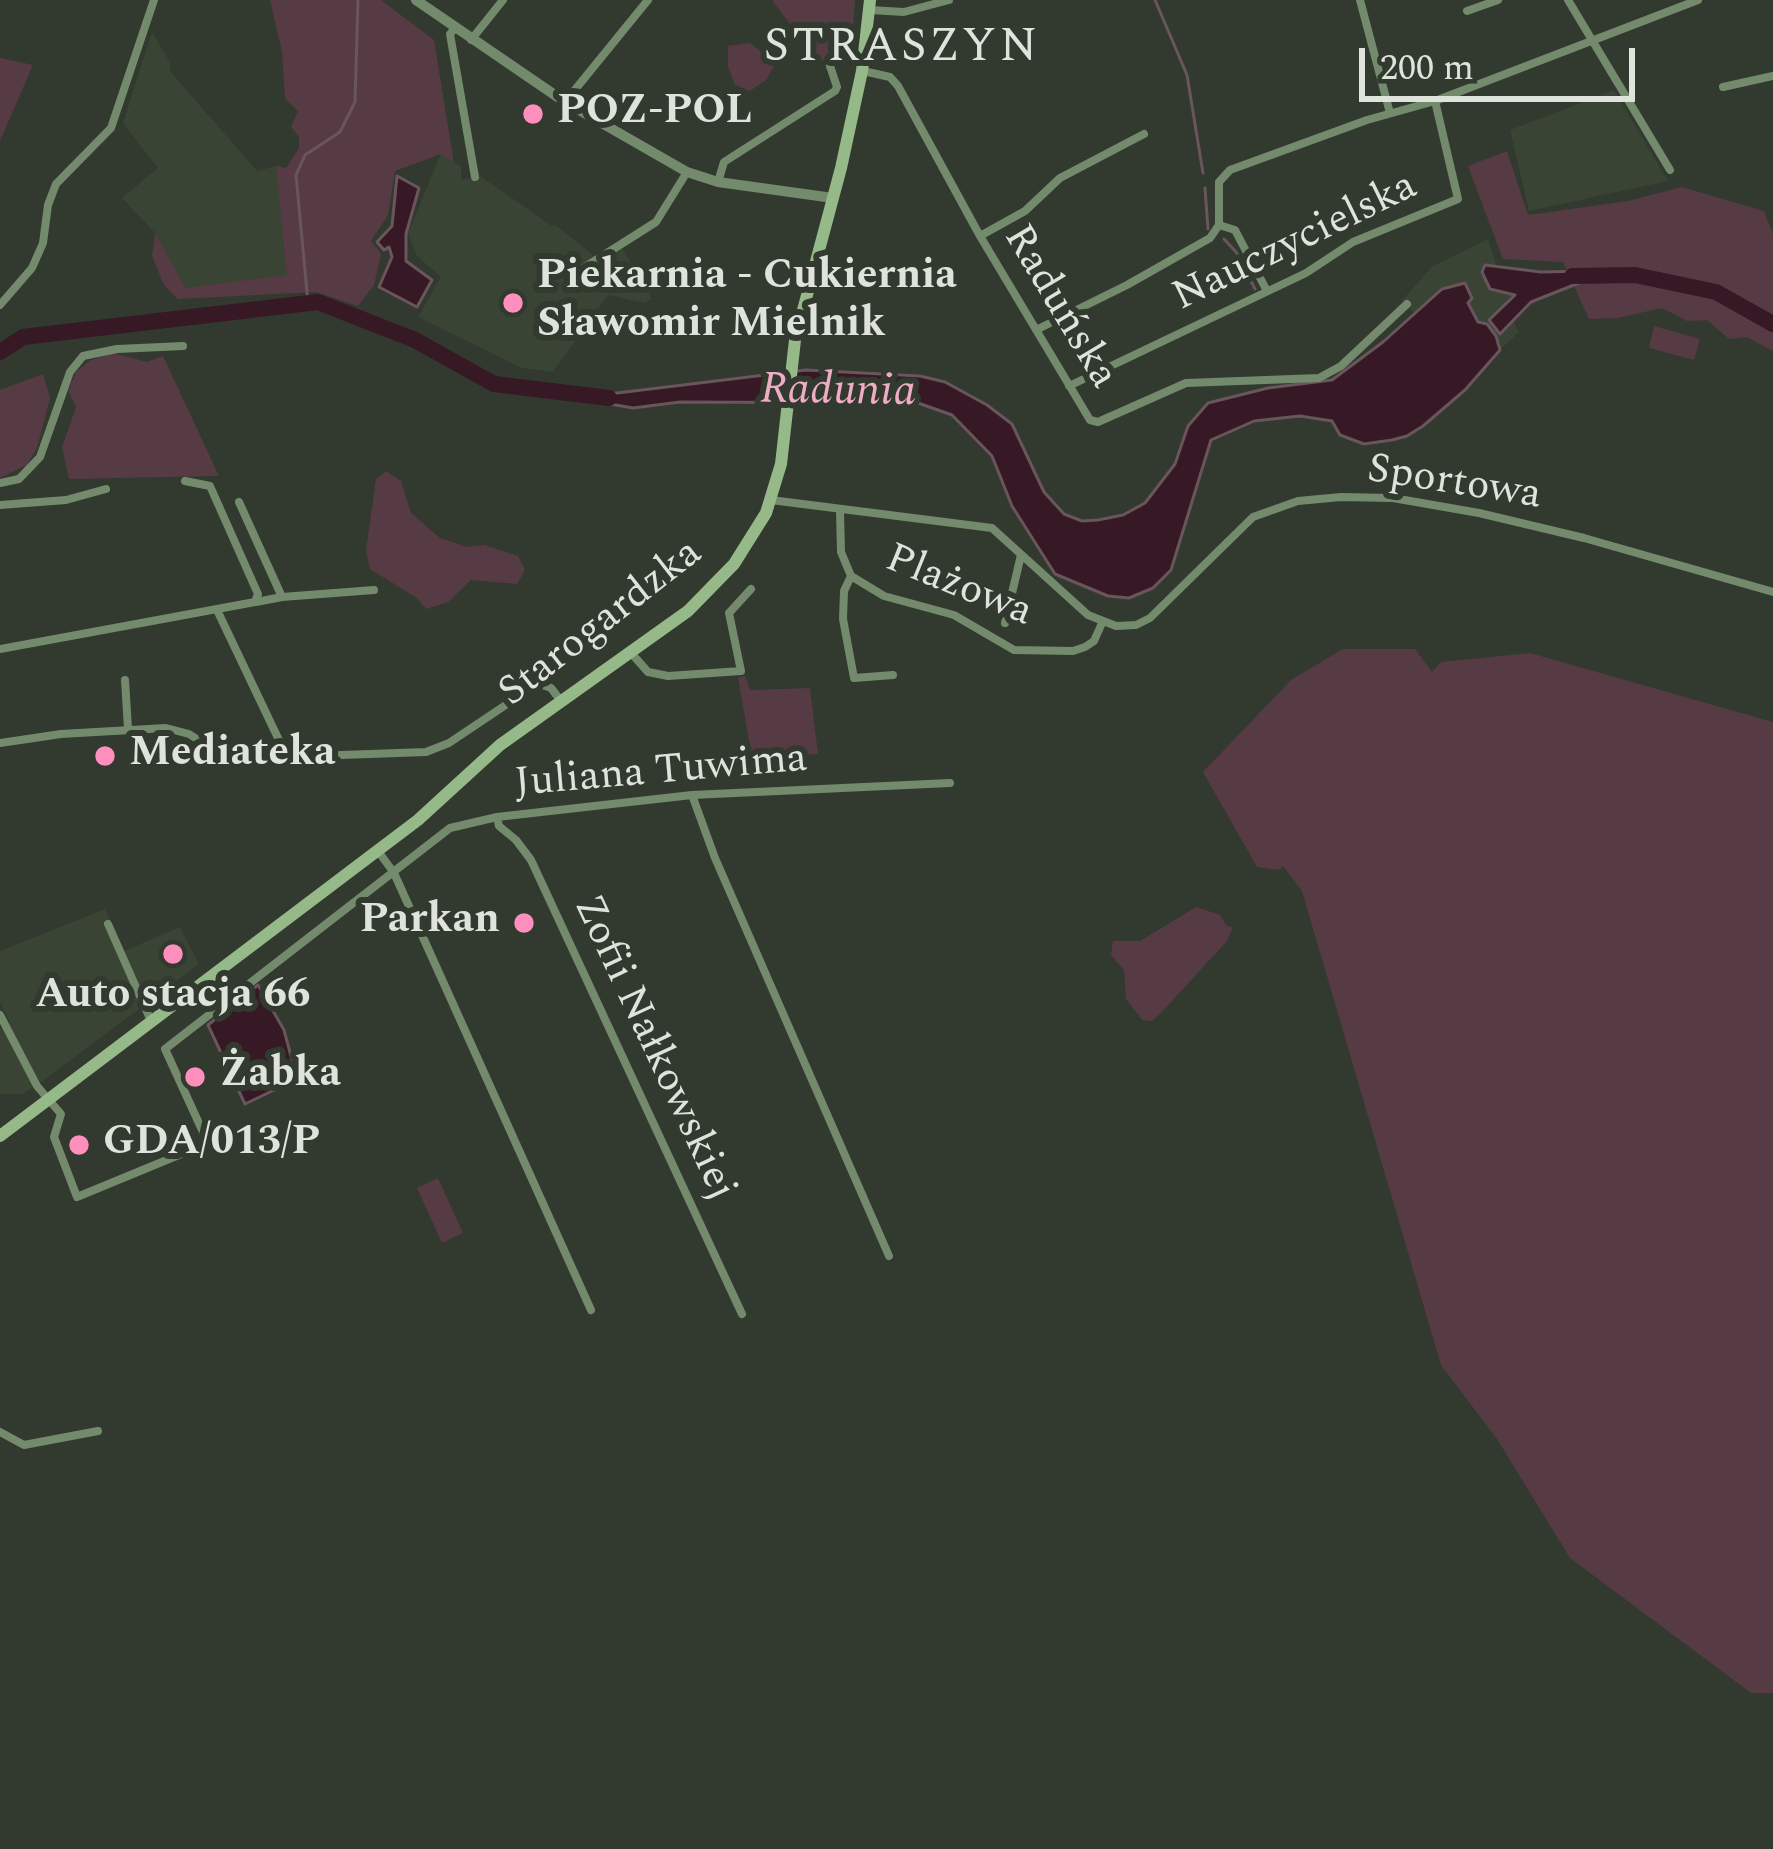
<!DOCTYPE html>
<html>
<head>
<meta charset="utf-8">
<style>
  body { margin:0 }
  #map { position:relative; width:1773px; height:1849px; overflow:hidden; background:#32392f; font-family:Spectral,serif }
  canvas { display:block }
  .scale { position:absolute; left:1359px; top:48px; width:276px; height:54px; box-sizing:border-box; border:6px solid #dee3dc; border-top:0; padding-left:15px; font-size:36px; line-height:42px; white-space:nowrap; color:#dee3dc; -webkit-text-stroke:9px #32392f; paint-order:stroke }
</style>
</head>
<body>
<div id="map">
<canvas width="1773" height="1849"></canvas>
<div class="scale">200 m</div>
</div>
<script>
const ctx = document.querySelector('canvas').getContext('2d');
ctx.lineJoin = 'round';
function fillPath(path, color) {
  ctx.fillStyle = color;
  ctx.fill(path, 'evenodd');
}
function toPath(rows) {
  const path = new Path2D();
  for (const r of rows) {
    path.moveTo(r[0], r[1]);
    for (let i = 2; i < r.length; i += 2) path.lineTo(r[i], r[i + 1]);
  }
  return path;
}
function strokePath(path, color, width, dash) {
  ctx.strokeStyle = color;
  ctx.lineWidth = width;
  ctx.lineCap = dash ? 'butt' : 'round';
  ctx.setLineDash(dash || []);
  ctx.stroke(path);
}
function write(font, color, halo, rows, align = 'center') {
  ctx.font = font + ' Spectral,serif';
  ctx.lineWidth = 12;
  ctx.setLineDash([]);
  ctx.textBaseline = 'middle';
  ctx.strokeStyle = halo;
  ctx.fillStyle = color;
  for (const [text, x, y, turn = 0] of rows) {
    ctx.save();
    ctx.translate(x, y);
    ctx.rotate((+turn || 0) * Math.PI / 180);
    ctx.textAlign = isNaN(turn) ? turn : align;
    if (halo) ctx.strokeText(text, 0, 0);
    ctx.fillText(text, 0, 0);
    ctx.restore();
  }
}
fillPath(toPath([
  [152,32,171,64,169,70,257,171,276,166,288,276,186,288,155,233,122,198,158,168,123,123],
  [1614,90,1668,181,1529,211,1510,130],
  [441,153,461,167,461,180,480,176,552,226,554,224,591,253,596,263,622,248,652,299,644,303,608,295,553,372,522,368,418,317,441,277,417,256,408,234],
  [1488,239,1497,267,1486,265,1494,288,1517,295,1500,333,1513,321,1519,332,1500,350,1455,289,1416,315,1402,300,1433,266],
  [105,909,124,951,180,927,199,964,40,1083,22,1094,0,1094,0,1029,10,1023,0,1002,0,951]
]), '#394435');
fillPath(toPath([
  [270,0,381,0,434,40,454,163,441,154,395,171,388,215,371,241,381,254,374,285,358,306,316,292,178,299,164,285,152,256,155,233,186,288,287,275,276,166,286,168,299,148,299,137,291,127,298,111,285,99,282,52],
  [772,0,855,0,851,51,818,62],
  [750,43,776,63,766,80,750,91,735,85,728,67,728,46],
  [0,58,33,65,0,141],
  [1507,151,1528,215,1628,201,1682,187,1764,211,1773,234,1773,351,1747,337,1729,339,1707,320,1687,321,1662,308,1618,318,1589,319,1563,262,1503,259,1468,166],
  [1654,326,1700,339,1694,360,1649,348],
  [113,353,147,362,163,356,219,476,69,479,62,447,76,407,68,391,76,372,91,360],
  [43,374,50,398,37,448,27,465,0,478,0,390],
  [386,471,401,481,411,513,440,538,467,547,484,545,518,556,525,570,517,584,471,580,448,602,426,609,417,598,370,569,366,550,376,479],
  [1343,649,1415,649,1432,672,1441,662,1530,653,1773,722,1773,1693,1751,1693,1570,1558,1497,1439,1441,1365,1302,891,1283,866,1279,870,1257,867,1203,772,1291,680],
  [745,676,750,690,810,688,818,754,752,757,738,678],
  [1196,907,1220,915,1227,926,1233,927,1227,941,1161,1013,1152,1021,1142,1020,1126,999,1124,970,1111,955,1113,941,1140,941],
  [438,1178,463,1233,442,1243,417,1188]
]), '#563b45');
const water = toPath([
  [397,176,419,188,406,234,406,261,432,280,417,307,379,287,392,257,389,247,384,250,377,242,392,226,397,176],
  [1485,265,1541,272,1589,271,1589,279,1531,302,1500,334,1489,320,1515,295,1490,289,1482,272,1485,265],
  [1465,283,1472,298,1468,303,1478,322,1487,324,1496,336,1500,350,1465,390,1423,426,1407,436,1392,440,1364,444,1340,435,1332,421,1300,416,1254,421,1211,440,1171,570,1153,588,1129,598,1108,596,1055,574,1012,506,992,456,952,415,918,403,680,402,633,408,576,398,806,370,920,376,945,382,987,405,1012,424,1044,492,1064,514,1082,521,1098,520,1123,515,1145,503,1175,464,1188,426,1208,403,1268,388,1332,380,1383,342,1442,289,1465,283],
  [258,985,284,1030,297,1079,245,1104,208,1025,258,985]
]);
fillPath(water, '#371825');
strokePath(water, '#69555c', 3);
strokePath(toPath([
  [1155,0,1187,75,1203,173],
  [1205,188,1208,229],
  [1224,239,1236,252,1255,289],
  [308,303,296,175,305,155,340,132,355,102,358,0]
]), '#69555c', 3);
strokePath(toPath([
  [1572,276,1635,275,1716,292,1773,324],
  [0,352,23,337,318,302,415,340,494,384,609,398]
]), '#371825', 16);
strokePath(toPath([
  [1360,0,1390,113],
  [1568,0,1670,170],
  [870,10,904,12,949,0],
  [1467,11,1498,0],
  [455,28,450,34,475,177],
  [471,40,503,0],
  [863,71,890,77,898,86,980,236,1090,420,1098,422,1186,383,1319,378,1341,366,1407,304],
  [1723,87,1773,76],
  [565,102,648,0],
  [718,182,724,162,835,91,837,87,830,66],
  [1219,225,1235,230,1267,291],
  [980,236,1025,211,1060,178,1144,134],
  [574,274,656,222,687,172],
  [0,305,32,268,43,243,48,205,56,184,111,128,154,0],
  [1036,330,1127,285,1210,238,1219,225,1219,182,1230,170,1367,120,1435,101,1698,0],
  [1069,386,1306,273,1353,242,1458,199,1435,101],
  [0,483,19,479,40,457,70,372,83,356,117,349,183,346],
  [771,500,992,528,1088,615,1116,626,1136,625,1150,618,1253,517,1298,501,1341,497,1393,498,1479,513,1584,538,1773,592],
  [239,502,282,597,256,602],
  [0,505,66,500,106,489],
  [840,511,841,552,851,576,844,591,843,619,854,678,893,675],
  [851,576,884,596,954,615,1014,650,1073,651,1085,647,1094,641,1102,623],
  [282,597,374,590],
  [217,610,287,757],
  [1005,623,1021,555],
  [0,649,255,602,258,594,210,486,185,481],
  [632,654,648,672,668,676,741,671,729,613,751,589],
  [125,680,128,729],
  [0,743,61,734,166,728,189,734,228,759,426,752,449,743,528,690,543,685,551,688,561,701],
  [692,795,715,858,889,1256],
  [497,817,499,826,516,840,531,860,742,1314],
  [378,851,394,873,591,1310],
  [108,924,151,1021],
  [0,1015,37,1086,61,1114,54,1137,77,1197,208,1143,165,1049,450,828,497,817,692,795,950,783],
  [0,1432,24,1445,98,1431]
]), '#748a6c', 8);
strokePath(toPath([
  [416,0,565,102,687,172,718,182,833,198]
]), '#748a6c', 10);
strokePath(toPath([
  [0,1136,418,820,500,745,688,611,734,564,766,513,781,464,795,340,841,168,862,71,870,0]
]), '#96b989', 12);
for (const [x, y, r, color] of [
  [533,114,12,"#fe8ebc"],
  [513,303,12,"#fe8ebc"],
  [105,756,12,"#fe8ebc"],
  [524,923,12,"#fe8ebc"],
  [173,954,12,"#fe8ebc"],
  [195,1077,12,"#fe8ebc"],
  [79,1145,12,"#fe8ebc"]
]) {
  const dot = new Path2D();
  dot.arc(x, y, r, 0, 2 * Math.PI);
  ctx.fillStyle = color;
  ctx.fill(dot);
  strokePath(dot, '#32392f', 4.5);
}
write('bold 42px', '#dee3dc', '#32392f', [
  ["POZ-POL",557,114],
  ["Piekarnia - Cukiernia",537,279],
  ["Sławomir Mielnik",537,327],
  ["Mediateka",129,756],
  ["Parkan",500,923,"right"],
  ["Auto stacja 66",173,998,"center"],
  ["Żabka",219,1077],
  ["GDA/013/P",103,1145]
], 'left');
write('42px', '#dee3dc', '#32392f', [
  ["Nauczycielska",1296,244,-26],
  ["Raduńska",1058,308,59],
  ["Sportowa",1454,485,9],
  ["Plażowa",958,588,22],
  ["Starogardzka",602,625,-38],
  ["Juliana Tuwima",661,774,-5],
  ["Zofii Nałkowskiej",652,1049,65]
]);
write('italic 45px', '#efadc5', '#32392f', [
  ["Radunia",838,394,1]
]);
ctx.letterSpacing = '3px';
write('48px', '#dee3dc', '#32392f', [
  ["STRASZYN",902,51]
]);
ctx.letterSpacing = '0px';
</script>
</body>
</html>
